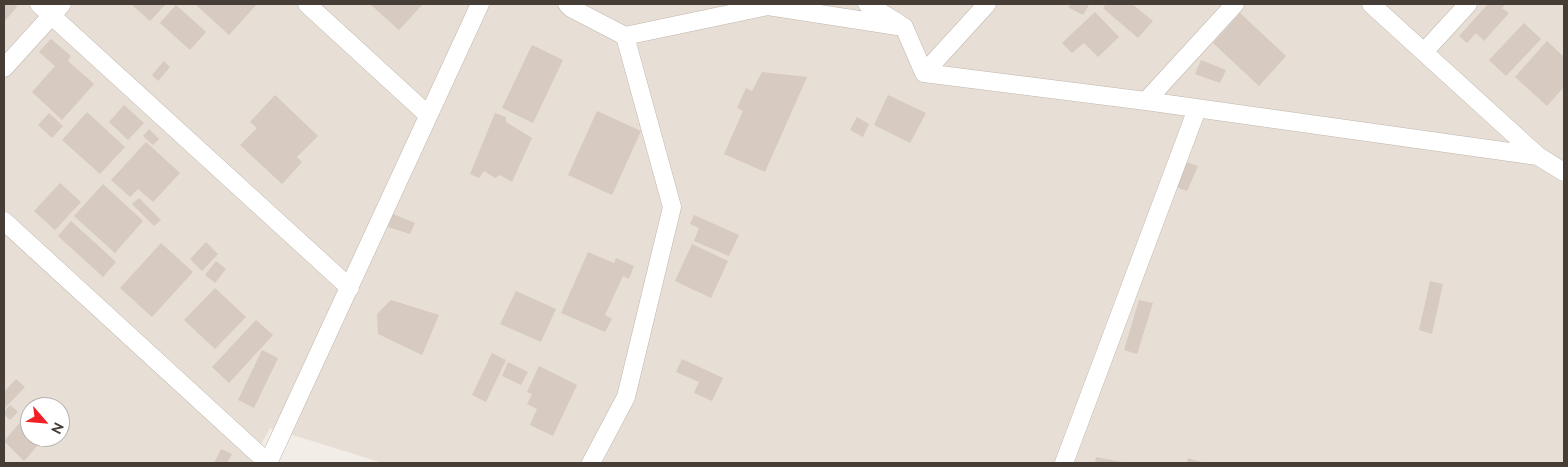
<!DOCTYPE html>
<html>
<head>
<meta charset="utf-8">
<style>
  body { margin:0 }
  #map { position:relative; width:1568px; height:467px; overflow:hidden; background:#f3ede7; font-family:Raleway,sans-serif }
  canvas { display:block }
  .frame { position:absolute; inset:0; border:5px solid #463d36; pointer-events:none }
  .north { position:absolute; left:20px; top:397px; width:50px; height:50px; box-sizing:border-box; background:#fff; border:1px solid #b5b1af; border-radius:50%; rotate:117deg; font-size:14px; font-weight:700; line-height:20px; text-align:center; color:#463d36 }
  .north::after { content:''; display:block; margin:auto; width:18px; height:22px; background:#f21f26; clip-path:polygon(50% 0,100% 100%,50% 72%,0 100%) }
</style>
</head>
<body>
<div id="map">
<canvas width="1568" height="467"></canvas>
<div class="frame"></div>
<div class="north">N</div>
</div>
<script>
const ctx = document.querySelector('canvas').getContext('2d');
ctx.lineJoin = 'round';
function fillPath(path, color) {
  ctx.fillStyle = color;
  ctx.fill(path, 'evenodd');
}
function toPath(rows) {
  const path = new Path2D();
  for (const r of rows) {
    path.moveTo(r[0], r[1]);
    for (let i = 2; i < r.length; i += 2) path.lineTo(r[i], r[i + 1]);
  }
  return path;
}
function strokePath(path, color, width, dash) {
  ctx.strokeStyle = color;
  ctx.lineWidth = width;
  ctx.lineCap = dash ? 'butt' : 'round';
  ctx.setLineDash(dash || []);
  ctx.stroke(path);
}
fillPath(toPath([
  [4,4,1564,4,1564,463,383,463,270,428,251,463,4,463],
  [30,407,60,407,60,437,30,437]
]), '#e7ded5');
fillPath(toPath([
  [4,4,13,4,17,7,4,22],
  [131,4,166,4,150,21],
  [195,4,257,4,229,35],
  [370,4,423,4,399,30],
  [1071,4,1086,4,1089,5,1083,15,1068,7],
  [1106,4,1132,4,1153,21,1138,38,1103,8],
  [1488,4,1506,4,1502,8,1509,13,1484,41,1476,33,1467,43,1459,36],
  [176,5,206,32,190,50,160,23],
  [1095,12,1119,37,1098,57,1084,43,1072,53,1062,43],
  [1240,13,1286,56,1259,86,1213,43],
  [1524,23,1541,39,1506,76,1489,60],
  [51,39,71,56,68,61,94,84,62,120,32,92,55,66,39,52],
  [1547,41,1564,57,1564,87,1547,106,1515,77],
  [532,45,563,60,533,123,502,108],
  [1201,60,1226,70,1220,83,1195,74],
  [164,61,170,67,158,81,152,75],
  [762,72,807,77,765,172,724,154,743,111,737,108,746,88,752,91],
  [275,95,318,136,297,157,302,162,282,184,240,145,257,128,250,122],
  [888,95,926,113,910,143,874,125],
  [124,105,144,123,128,140,109,122],
  [597,111,641,131,612,195,568,175],
  [87,112,125,147,100,174,62,140],
  [49,113,63,126,52,138,38,125],
  [495,113,506,117,506,122,532,138,512,182,500,175,495,178,484,171,479,178,470,174],
  [857,117,869,124,863,137,850,130],
  [149,129,159,139,153,145,143,136],
  [146,142,180,173,153,202,138,189,130,197,111,180],
  [1186,162,1198,166,1187,191,1176,187],
  [60,183,81,202,55,230,34,211],
  [103,184,143,221,115,253,74,216],
  [139,198,161,220,154,226,132,204],
  [393,214,415,223,410,234,388,227],
  [694,215,739,235,729,256,694,241,699,228,690,224],
  [71,221,116,262,103,277,58,236],
  [206,242,218,254,202,271,190,259],
  [161,243,193,272,152,317,120,288],
  [692,244,728,261,711,298,675,281],
  [588,252,614,263,616,258,634,266,629,279,623,276,605,315,612,319,605,332,561,313],
  [216,261,226,269,215,283,205,275],
  [1430,281,1443,284,1432,334,1419,330],
  [215,288,246,317,215,349,184,320],
  [516,291,556,309,541,342,500,324],
  [391,300,439,315,422,355,378,334,377,314],
  [1139,300,1153,303,1137,354,1124,350],
  [256,320,273,335,229,383,212,367],
  [262,350,278,358,254,408,238,400],
  [492,353,506,360,486,402,472,395],
  [682,359,723,378,712,401,694,393,699,382,676,372],
  [508,362,528,372,521,385,502,376],
  [539,366,577,385,553,436,530,425,537,409,527,404,532,394,527,392],
  [16,379,25,387,4,409,4,392],
  [41,398,51,407,33,407],
  [10,405,18,412,10,420,4,414,4,412],
  [30,411,30,437,45,437,24,461,4,441],
  [221,449,232,454,227,463,214,463],
  [1096,457,1122,462,1122,463,1095,463],
  [1188,458,1205,463,1187,463]
]), '#d7cac0');
const minor = toPath([
  [39,4,350,288],
  [307,4,428,115],
  [567,4,571,8,625,36,768,6,904,27,924,73,1146,101,1538,156],
  [867,4,898,23],
  [1371,4,1538,156,1564,172],
  [1424,52,1468,4],
  [4,68,62,4],
  [924,73,987,4],
  [1146,101,1235,4],
  [4,221,268,463],
  [268,463,480,4],
  [591,463,626,397,672,207,625,36],
  [1064,463,1197,109]
]);
strokePath(minor, '#c1b6ad', 19);
strokePath(minor, '#fff', 18);
</script>
</body>
</html>
